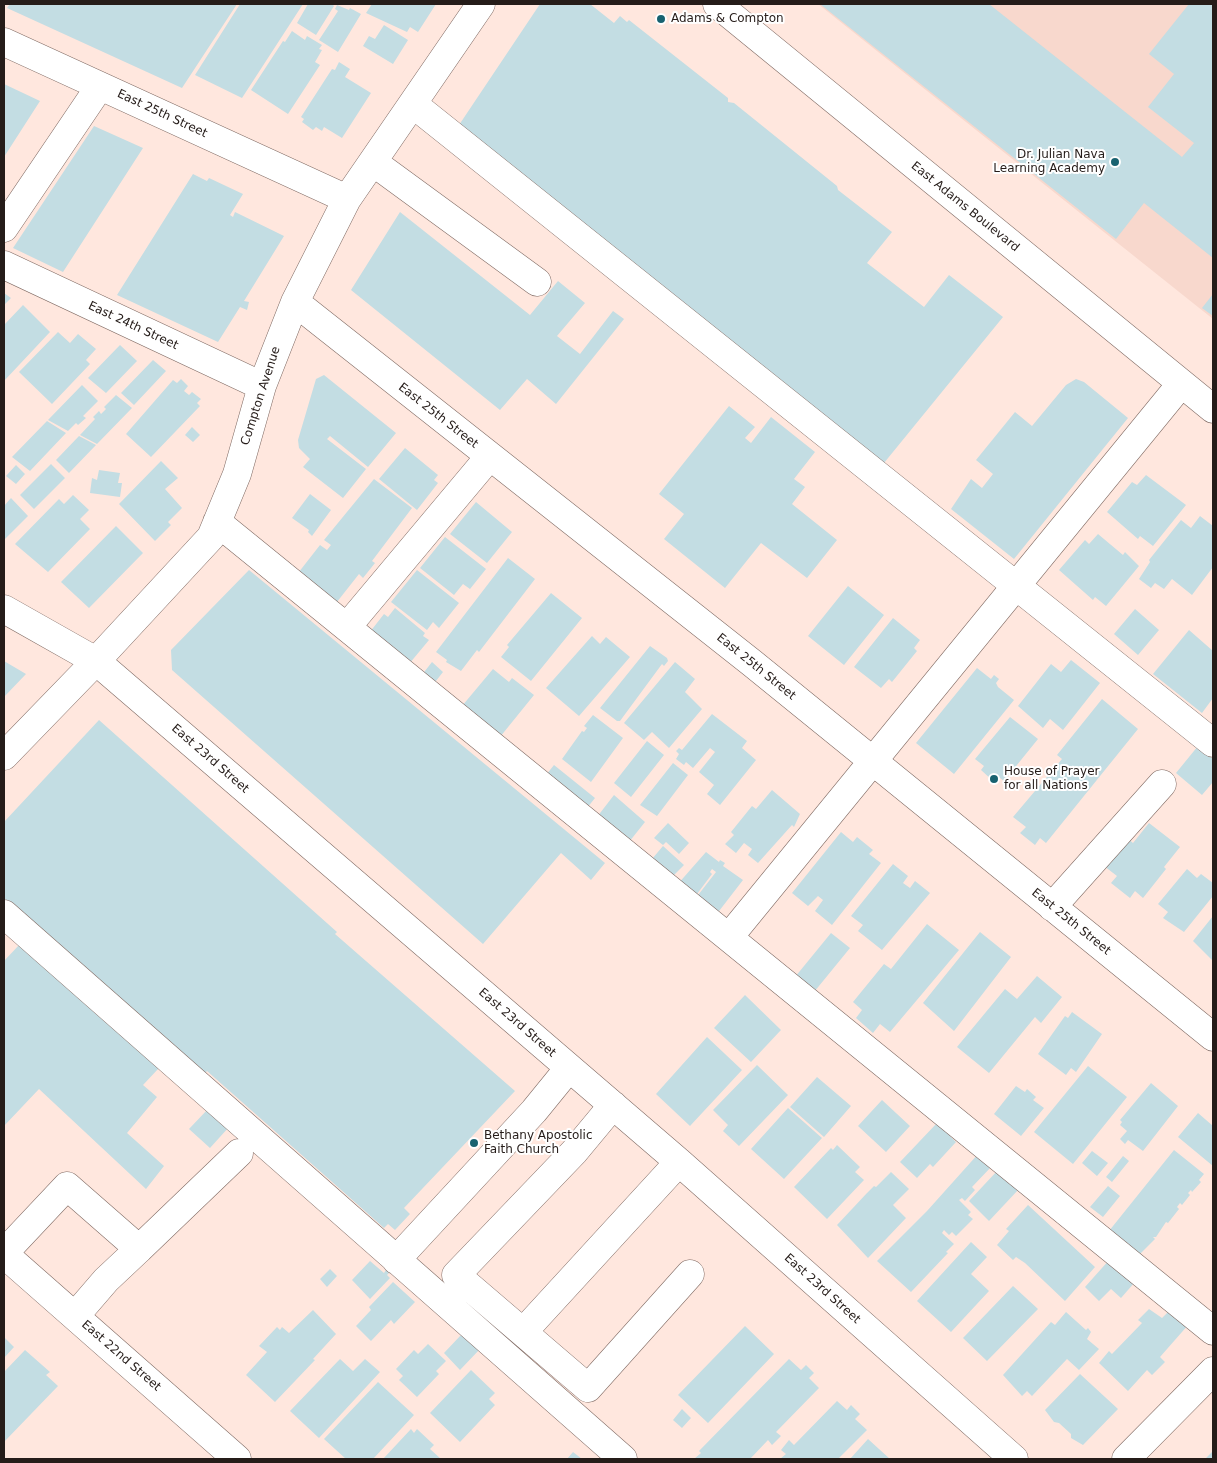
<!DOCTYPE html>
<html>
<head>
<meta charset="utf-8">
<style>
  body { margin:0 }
  #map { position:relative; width:1217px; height:1463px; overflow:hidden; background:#ffe7de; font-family:"DejaVu Sans",sans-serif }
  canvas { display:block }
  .frame { position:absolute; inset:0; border:5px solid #251c19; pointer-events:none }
</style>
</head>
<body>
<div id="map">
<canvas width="1217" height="1463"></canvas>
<div class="frame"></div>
</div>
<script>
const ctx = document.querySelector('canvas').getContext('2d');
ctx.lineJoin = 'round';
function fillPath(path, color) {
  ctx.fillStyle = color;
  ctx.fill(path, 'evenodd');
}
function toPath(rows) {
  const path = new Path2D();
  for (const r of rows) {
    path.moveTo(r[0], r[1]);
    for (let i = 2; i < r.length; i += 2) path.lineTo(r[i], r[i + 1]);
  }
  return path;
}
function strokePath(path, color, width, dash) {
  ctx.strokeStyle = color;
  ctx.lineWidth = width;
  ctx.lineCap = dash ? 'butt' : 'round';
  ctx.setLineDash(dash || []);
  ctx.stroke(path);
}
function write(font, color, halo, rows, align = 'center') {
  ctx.font = font + ' "DejaVu Sans",sans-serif';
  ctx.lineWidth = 4;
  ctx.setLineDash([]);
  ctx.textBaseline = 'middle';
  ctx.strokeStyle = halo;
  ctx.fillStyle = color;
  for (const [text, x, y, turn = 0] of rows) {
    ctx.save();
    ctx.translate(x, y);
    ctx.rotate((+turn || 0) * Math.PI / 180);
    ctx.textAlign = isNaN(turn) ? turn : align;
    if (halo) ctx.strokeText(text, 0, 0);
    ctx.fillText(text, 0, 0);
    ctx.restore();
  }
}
fillPath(toPath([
  [818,4,1213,4,1213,319]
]), '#f8d8cd');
fillPath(toPath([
  [10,4,237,4,182,88,7,8],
  [240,4,303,4,242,98,195,75],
  [308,4,332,4,334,6,316,35,297,23],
  [372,4,436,4,418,32,410,27,407,32,366,13],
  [540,4,590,4,614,23,620,16,627,22,629,20,728,98,728,102,734,103,837,186,838,190,892,232,867,263,924,307,949,275,1003,317,884,463,459,125],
  [820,4,989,4,1182,157,1194,143,1148,107,1174,74,1149,54,1189,4,1213,4,1213,258,1144,203,1116,239],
  [337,5,349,10,350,8,361,14,338,52,319,40,338,11,335,9],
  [384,25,408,40,393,64,363,46,369,36,375,39],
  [292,31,305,40,307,36,322,45,319,49,322,50,315,62,320,65,288,114,251,90,283,41,285,42],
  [339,62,350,69,345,77,371,93,342,138,324,127,322,131,316,127,313,130,302,122,304,119,301,117,332,69,335,70],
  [4,84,40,101,4,157],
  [94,126,143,148,63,272,13,248],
  [193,174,207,181,209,178,243,194,230,215,233,217,235,212,284,236,244,301,249,302,247,310,240,307,218,342,117,295],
  [400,212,530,315,558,281,585,303,557,336,580,354,613,311,624,319,556,404,527,379,500,410,351,290],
  [4,293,11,298,4,305],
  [1213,294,1213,316,1202,308],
  [23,305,50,332,4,381,4,325],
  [58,332,70,343,78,334,96,349,86,360,90,364,52,404,19,372],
  [120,345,137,361,106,393,88,378],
  [153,360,166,371,134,405,121,393],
  [324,375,396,433,368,467,330,436,327,439,366,469,343,498,303,467,310,459,299,448,298,440,316,379],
  [181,379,188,386,184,391,189,395,192,392,201,399,197,403,200,406,151,457,126,434,173,380,177,383],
  [1076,379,1084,382,1128,418,1014,559,951,509,971,479,982,488,993,474,976,460,1015,412,1032,426,1066,385],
  [82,385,98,401,83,416,86,418,78,425,76,423,68,431,48,420],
  [116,395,132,408,97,444,80,435,95,419,93,417,99,411,101,414,106,409,104,407],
  [729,406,755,427,745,438,751,443,771,417,815,452,794,479,805,487,792,504,837,540,807,578,761,543,725,588,664,539,684,514,659,494],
  [47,421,66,433,30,471,12,457],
  [192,427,200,435,193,442,185,435],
  [79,436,96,445,69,473,56,460],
  [405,448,438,475,434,480,438,483,417,510,379,479],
  [161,461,178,478,165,489,182,508,168,522,171,525,155,541,119,504],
  [51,464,65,478,34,509,20,495],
  [16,465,25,474,16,484,6,476],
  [99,470,120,473,118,483,122,483,120,497,90,493,92,478,97,480],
  [1146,475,1186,505,1153,546,1140,536,1138,539,1107,512,1132,482,1137,485],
  [374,479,412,508,372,561,375,563,363,578,359,574,333,607,295,577,320,545,327,550,331,545,324,540],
  [310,494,331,510,312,536,308,532,309,530,292,518],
  [73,495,89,510,80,519,90,529,48,572,15,544,59,499,64,504],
  [11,498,28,516,4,540,4,506],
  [476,502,512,532,487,563,450,534],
  [1200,516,1213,526,1213,567,1192,595,1172,579,1164,589,1155,583,1151,588,1139,579,1150,562,1149,560,1181,520,1191,528],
  [116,526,143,553,89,608,61,582],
  [1098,534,1123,555,1125,552,1139,566,1106,606,1095,597,1093,600,1059,570,1085,540,1089,544],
  [445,537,486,569,470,589,463,584,454,595,420,568],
  [508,558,535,579,479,652,477,650,461,671,446,662,447,660,436,652],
  [249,570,599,858,605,863,591,880,561,853,483,944,172,670,171,650],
  [417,570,459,603,439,628,433,622,427,630,391,602],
  [848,586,884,615,844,665,808,636],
  [551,593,582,618,531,681,501,657,509,647,507,645],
  [395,608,425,633,423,636,429,640,409,664,366,637,384,614,388,617],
  [1135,609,1159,630,1138,655,1114,634],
  [893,618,920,640,914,648,917,651,892,682,889,679,881,688,854,667],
  [1189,630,1213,651,1213,698,1202,713,1153,674],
  [592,636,600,644,606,637,630,657,579,716,546,688],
  [650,646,667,658,668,661,664,666,662,664,620,721,617,721,600,708],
  [1071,660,1100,683,1063,730,1050,719,1043,728,1018,706,1051,664,1061,672],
  [4,661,26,674,4,697],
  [432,662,443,672,432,686,421,676],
  [675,662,695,679,685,692,702,709,669,748,652,732,644,740,624,723],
  [977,668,991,679,994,675,999,679,996,683,998,687,1014,700,954,774,916,743],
  [493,669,509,682,512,678,534,695,500,737,462,706],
  [1102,699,1138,729,1046,843,1040,838,1035,845,1020,833,1026,827,1013,817,1062,759,1057,755],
  [712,714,747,741,742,748,756,760,720,805,707,794,714,785,699,772,715,752,710,748,693,768,686,762,684,765,676,759,679,754,676,751,679,748,682,750],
  [593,715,623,738,591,782,562,759,582,731,584,732,587,728,584,726],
  [1010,717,1038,739,1004,781,996,775,992,780,981,770,984,766,975,759],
  [99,720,337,932,335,934,515,1091,404,1208,410,1214,395,1230,388,1224,384,1228,207,1071,205,1073,4,898,4,822],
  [647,741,664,755,631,797,614,783],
  [1198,746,1213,759,1213,782,1202,795,1176,773],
  [673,763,688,775,657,816,640,805],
  [554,765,595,798,583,813,542,780],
  [772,790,800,814,794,827,792,825,758,863,748,855,752,849,744,843,736,853,725,844,734,835,731,832,752,806,756,809],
  [614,795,645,822,629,842,597,817],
  [668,823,689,843,679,854,666,842,663,845,654,838],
  [1149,823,1180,847,1164,867,1166,869,1143,898,1135,891,1130,898,1111,883,1117,876,1104,866,1127,838,1133,843],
  [841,832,853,842,857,837,873,850,869,854,881,863,832,925,815,911,823,900,818,896,808,906,792,893],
  [663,846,684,865,672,877,652,859],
  [706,852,719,862,720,860,725,863,723,866,743,880,716,915,695,899,716,872,712,869,710,872,712,874,694,898,677,885],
  [893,864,908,876,903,883,910,888,915,881,930,893,882,950,858,931,863,925,851,916],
  [1187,869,1197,878,1201,874,1213,883,1213,896,1184,932,1163,918,1168,912,1158,904],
  [1213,916,1213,961,1193,941],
  [927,924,959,950,890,1032,880,1024,873,1033,856,1018,862,1010,853,1002,884,964,891,969],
  [980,932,1011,957,954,1031,923,1003],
  [831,933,850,948,810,997,795,977],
  [20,944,103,1020,108,1016,159,1068,143,1085,157,1097,127,1133,164,1166,146,1189,39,1089,4,1126,4,961],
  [1037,976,1062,997,1041,1023,1035,1017,989,1073,957,1047,1005,989,1017,999],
  [745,995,781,1030,751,1062,714,1028],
  [1072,1012,1102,1034,1076,1072,1071,1068,1066,1075,1038,1054,1065,1016,1068,1018],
  [707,1037,742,1070,690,1126,656,1094],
  [757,1065,788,1095,739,1146,723,1131,728,1125,713,1110],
  [1088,1066,1127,1097,1073,1164,1034,1132],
  [817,1077,851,1106,824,1137,790,1107],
  [1151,1083,1178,1106,1143,1151,1128,1140,1125,1144,1120,1139,1127,1131,1120,1125,1122,1122,1120,1120],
  [1016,1086,1025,1092,1027,1089,1036,1097,1033,1100,1044,1108,1021,1136,994,1114],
  [882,1100,910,1126,886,1152,858,1126],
  [788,1108,822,1138,784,1179,751,1149],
  [208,1109,229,1127,210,1148,189,1129],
  [1198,1113,1213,1126,1213,1166,1178,1137],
  [937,1123,953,1132,950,1136,956,1142,933,1167,930,1164,917,1178,900,1162],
  [837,1145,860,1167,855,1172,864,1180,827,1219,794,1187,831,1148,833,1150],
  [1174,1150,1204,1174,1199,1180,1201,1182,1192,1192,1191,1190,1188,1193,1190,1195,1182,1205,1180,1203,1177,1207,1179,1209,1168,1223,1166,1222,1156,1237,1153,1237,1155,1239,1139,1255,1109,1231],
  [1092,1151,1108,1163,1097,1176,1082,1163],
  [979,1153,992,1166,972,1187,975,1190,965,1201,962,1198,959,1200,971,1212,968,1215,973,1219,956,1236,952,1232,949,1235,944,1230,942,1233,954,1244,946,1252,948,1253,911,1292,877,1261,927,1211],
  [1123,1156,1129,1161,1112,1182,1106,1177],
  [998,1170,1019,1189,989,1221,969,1201],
  [891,1172,909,1189,893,1205,906,1218,868,1258,837,1225,867,1193,874,1186,876,1187],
  [1108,1186,1120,1196,1103,1217,1090,1207],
  [1028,1205,1095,1267,1065,1301,1025,1263,1016,1257,1013,1260,997,1245,1009,1231,1006,1229],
  [971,1242,987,1257,971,1274,989,1291,951,1332,917,1301],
  [1110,1259,1135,1282,1121,1298,1111,1289,1099,1301,1085,1287],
  [370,1261,384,1273,386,1270,389,1273,387,1275,390,1278,370,1299,352,1280],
  [330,1269,337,1276,327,1287,320,1279],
  [393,1282,415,1302,394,1324,391,1320,371,1341,356,1326,371,1310,369,1307],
  [1013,1286,1038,1309,987,1361,963,1338],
  [1172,1308,1189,1324,1160,1357,1165,1362,1152,1375,1147,1370,1128,1391,1099,1363,1109,1351,1112,1354,1142,1323,1138,1320,1149,1309,1162,1318],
  [313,1310,336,1334,313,1359,315,1360,275,1402,246,1375,267,1352,259,1346,277,1327,280,1330,282,1327,289,1333],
  [1066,1312,1086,1330,1088,1328,1091,1332,1087,1339,1099,1349,1079,1370,1067,1359,1032,1396,1027,1391,1022,1396,1003,1375,1051,1322,1055,1325],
  [745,1326,774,1354,708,1423,678,1395],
  [461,1335,480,1349,460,1370,444,1353],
  [4,1337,14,1347,4,1358],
  [428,1344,446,1361,436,1371,439,1374,417,1397,399,1380,403,1376,396,1369,414,1350,418,1354],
  [25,1350,50,1372,46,1375,58,1386,4,1442,4,1372],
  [340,1359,353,1371,365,1359,380,1372,319,1438,290,1411],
  [789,1359,801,1370,806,1365,814,1373,809,1378,819,1388,776,1432,781,1436,772,1445,768,1440,750,1459,694,1459,701,1453,699,1451],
  [471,1370,495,1393,489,1399,495,1405,460,1442,430,1413],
  [1080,1374,1118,1409,1083,1445,1071,1438,1071,1434,1059,1423,1054,1422,1045,1410],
  [378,1382,414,1415,373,1459,346,1459,324,1439],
  [837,1401,847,1410,851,1405,860,1414,855,1419,867,1430,838,1459,780,1459,786,1454,781,1450,789,1440,794,1445],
  [682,1409,691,1418,682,1428,673,1420],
  [411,1429,414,1433,417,1429,434,1445,430,1449,441,1459,383,1459],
  [868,1439,890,1459,850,1459],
  [573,1452,582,1459,567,1459],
  [1212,1452,1213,1459,1205,1459]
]), '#c3dde3');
const minor = toPath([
  [717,4,1213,409],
  [4,42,347,199],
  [413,104,1213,743],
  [373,162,537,282],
  [4,228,100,86],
  [4,265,262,386],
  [295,302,752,663,1213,1037],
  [217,522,1213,1331],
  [4,609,96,661,679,1162,1014,1459],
  [356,616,490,456],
  [4,756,96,661,211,537,237,474,262,386,295,302,347,199,481,4],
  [1052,907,1162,784],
  [4,914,623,1459],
  [729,937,1181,384],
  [613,1105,574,1152,456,1275,588,1388,690,1274],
  [4,1253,67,1186,139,1249,239,1153],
  [4,1254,237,1459],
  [396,1260,534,1111,569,1068],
  [75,1316,106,1280,139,1249],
  [523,1332,679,1162],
  [1126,1459,1213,1371]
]);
strokePath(minor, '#806b64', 29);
strokePath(minor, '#fff', 28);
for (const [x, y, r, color] of [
  [661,19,5,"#186270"],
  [1115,162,5,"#186270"],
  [994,779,5,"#186270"],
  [474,1143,5,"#186270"]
]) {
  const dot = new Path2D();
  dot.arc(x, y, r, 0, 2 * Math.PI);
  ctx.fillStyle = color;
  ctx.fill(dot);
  strokePath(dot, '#fff', 2);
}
write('12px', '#251c19', '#fff', [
  ["Adams & Compton",671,19],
  ["Dr. Julian Nava",1105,155,"right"],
  ["Learning Academy",1105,169,"right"],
  ["House of Prayer",1004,772],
  ["for all Nations",1004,786],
  ["Bethany Apostolic",484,1136],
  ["Faith Church",484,1150]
], 'left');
write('12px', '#251c19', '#fff', [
  ["East 25th Street",162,114,25],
  ["East Adams Boulevard",965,207,39],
  ["East 24th Street",133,326,25],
  ["Compton Avenue",261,396,-72],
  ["East 25th Street",438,416,38],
  ["East 25th Street",756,667,39],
  ["East 23rd Street",210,759,41],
  ["East 25th Street",1071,922,39],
  ["East 23rd Street",517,1023,41],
  ["East 23rd Street",822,1289,42],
  ["East 22nd Street",121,1356,41]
]);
</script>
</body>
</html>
